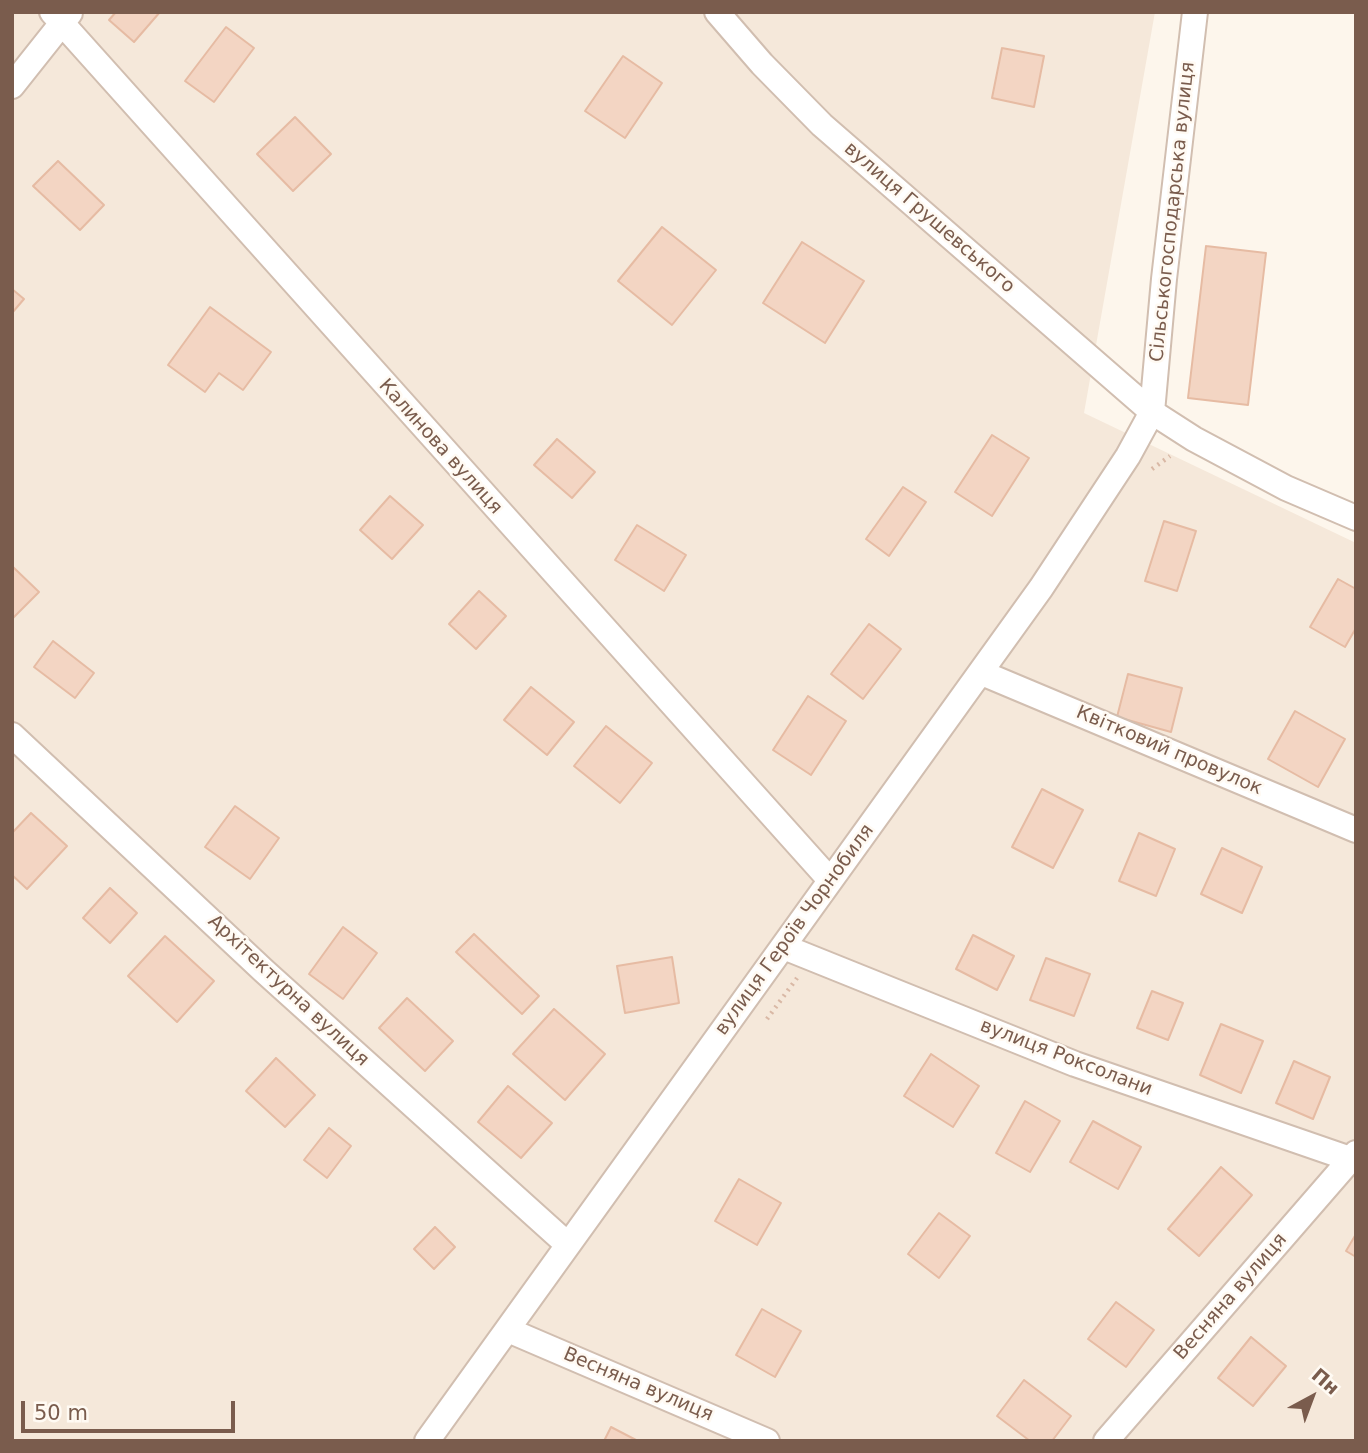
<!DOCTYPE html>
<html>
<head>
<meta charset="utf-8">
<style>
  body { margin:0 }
  #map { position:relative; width:1368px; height:1453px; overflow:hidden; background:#fdf6ec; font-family:"DejaVu Sans",sans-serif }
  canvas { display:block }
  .frame { position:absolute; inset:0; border:14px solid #7a5c4d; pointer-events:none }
  .north { position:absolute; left:1277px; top:1362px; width:70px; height:70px; -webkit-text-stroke:5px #fffaf3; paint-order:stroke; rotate:41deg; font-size:19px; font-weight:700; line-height:28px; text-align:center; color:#7a5c4d }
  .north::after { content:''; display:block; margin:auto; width:24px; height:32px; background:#7a5c4d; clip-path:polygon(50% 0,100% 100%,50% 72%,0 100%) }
  .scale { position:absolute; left:21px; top:1401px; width:214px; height:32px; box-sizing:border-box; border:4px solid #7a5c4d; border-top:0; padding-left:9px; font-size:21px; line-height:24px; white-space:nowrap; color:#7a5c4d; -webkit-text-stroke:5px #fffaf3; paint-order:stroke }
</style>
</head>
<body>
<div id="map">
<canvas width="1368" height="1453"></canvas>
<div class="frame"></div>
<div class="north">Пн</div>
<div class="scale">50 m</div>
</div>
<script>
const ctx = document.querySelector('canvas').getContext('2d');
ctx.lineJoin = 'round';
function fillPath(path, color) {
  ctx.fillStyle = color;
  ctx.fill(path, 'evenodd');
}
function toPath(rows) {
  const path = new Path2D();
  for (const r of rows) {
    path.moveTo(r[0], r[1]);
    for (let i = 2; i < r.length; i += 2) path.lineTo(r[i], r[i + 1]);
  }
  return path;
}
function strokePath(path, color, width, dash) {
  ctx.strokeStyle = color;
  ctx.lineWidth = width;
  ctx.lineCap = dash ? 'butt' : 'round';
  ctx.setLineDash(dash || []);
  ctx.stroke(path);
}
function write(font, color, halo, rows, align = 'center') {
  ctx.font = font + ' "DejaVu Sans",sans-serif';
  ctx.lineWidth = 5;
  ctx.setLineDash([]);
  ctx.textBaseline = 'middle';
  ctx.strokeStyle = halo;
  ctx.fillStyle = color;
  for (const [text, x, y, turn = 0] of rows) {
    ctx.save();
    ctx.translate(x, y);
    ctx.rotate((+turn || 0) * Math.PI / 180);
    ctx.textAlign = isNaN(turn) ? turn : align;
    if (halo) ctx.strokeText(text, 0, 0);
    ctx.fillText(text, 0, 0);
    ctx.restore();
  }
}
fillPath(toPath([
  [12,12,1155,12,1084,413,1356,543,1356,1441,12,1441]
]), '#f5e8da');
const building = toPath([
  [116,12,160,12,134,42,109,20,116,12],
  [226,27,254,48,214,102,185,81,226,27],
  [1002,48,1044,56,1034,107,992,98,1002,48],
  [623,56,662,83,625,138,585,111,623,56],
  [295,117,331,154,293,191,257,154,295,117],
  [58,161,104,205,80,230,33,186,58,161],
  [662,227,716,270,672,325,618,281,662,227],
  [802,242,864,281,825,343,763,303,802,242],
  [1206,246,1266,253,1248,405,1188,398,1206,246],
  [12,289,24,299,12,313,12,289],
  [210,307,271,352,243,390,219,373,205,392,168,365,210,307],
  [992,435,1029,458,992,516,955,492,992,435],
  [557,439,595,472,572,498,534,465,557,439],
  [903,487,926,502,889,556,866,539,903,487],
  [390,496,423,525,392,559,360,530,390,496],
  [1164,521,1196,531,1177,591,1145,581,1164,521],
  [637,525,686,555,664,591,615,560,637,525],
  [12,566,39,592,12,619,12,566],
  [1338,579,1356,589,1356,628,1345,647,1310,627,1338,579],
  [479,591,506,616,476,649,449,624,479,591],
  [869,624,901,649,863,699,831,674,869,624],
  [53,641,94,673,75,698,34,667,53,641],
  [1128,674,1182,688,1171,732,1117,717,1128,674],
  [531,687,574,722,547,755,504,720,531,687],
  [808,696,846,721,811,775,773,750,808,696],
  [1295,711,1345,739,1318,787,1268,759,1295,711],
  [606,726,652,763,620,803,574,766,606,726],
  [1042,789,1083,810,1053,868,1012,847,1042,789],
  [235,806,279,838,250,879,205,847,235,806],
  [31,813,67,846,27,889,12,875,12,833,31,813],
  [1139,833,1175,849,1156,896,1119,881,1139,833],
  [1222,848,1262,867,1242,913,1201,894,1222,848],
  [110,888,137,913,110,943,83,918,110,888],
  [343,927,377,953,343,999,309,974,343,927],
  [474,934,539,996,522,1014,456,952,474,934],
  [973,935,1014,956,997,990,956,969,973,935],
  [165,936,214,981,177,1022,128,976,165,936],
  [672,957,679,1003,625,1013,617,966,672,957],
  [1046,958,1090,974,1074,1016,1030,1000,1046,958],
  [1152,991,1183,1003,1168,1040,1137,1028,1152,991],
  [407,998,453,1041,425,1071,379,1028,407,998],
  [554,1009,605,1054,565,1100,513,1054,554,1009],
  [1221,1024,1263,1041,1241,1093,1200,1075,1221,1024],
  [931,1054,979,1086,953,1127,904,1096,931,1054],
  [276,1058,315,1095,285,1127,246,1091,276,1058],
  [1294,1061,1330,1077,1313,1119,1276,1103,1294,1061],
  [508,1086,552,1123,521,1158,478,1122,508,1086],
  [1025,1101,1060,1121,1030,1172,996,1153,1025,1101],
  [1093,1121,1141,1147,1118,1189,1070,1162,1093,1121],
  [329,1128,351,1146,327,1178,304,1160,329,1128],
  [1221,1167,1252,1195,1199,1256,1168,1229,1221,1167],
  [739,1179,781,1203,757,1245,715,1221,739,1179],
  [939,1213,970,1236,939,1278,908,1254,939,1213],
  [435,1227,455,1247,434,1269,414,1249,435,1227],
  [1356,1234,1356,1257,1346,1251,1356,1234],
  [1116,1302,1154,1330,1126,1367,1088,1339,1116,1302],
  [762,1309,801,1331,775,1377,736,1355,762,1309],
  [1251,1337,1286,1366,1253,1406,1218,1378,1251,1337],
  [1024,1380,1071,1416,1052,1441,1030,1441,997,1416,1024,1380],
  [611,1427,638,1441,604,1441,611,1427]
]);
fillPath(building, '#f3d5c3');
strokePath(building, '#e6bba3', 2);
const minor = toPath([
  [52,12,830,880],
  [717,12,762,64,822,125,1152,412,1194,439,1286,488,1356,518],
  [12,86,70,13],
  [982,673,1356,830],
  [12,735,264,971,567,1244],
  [784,947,1075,1064,1356,1161],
  [508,1330,767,1441],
  [427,1441,1041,588,1128,456,1152,412,1164,279,1195,12],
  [1106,1441,1356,1153]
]);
strokePath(minor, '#d1beb0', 28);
strokePath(toPath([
  [1152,469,1170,456],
  [767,1019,797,978]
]), '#d9b8a5', 4.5, [2, 5]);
strokePath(minor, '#fff', 24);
write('19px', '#7a5c4d', '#fffaf3', [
  ["Сільськогосподарська вулиця",1173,212,-84],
  ["вулиця Грушевського",929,218,41],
  ["Калинова вулиця",440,447,48],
  ["Квітковий провулок",1169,751,23],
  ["вулиця Героїв Чорнобиля",795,930,-54],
  ["Архітектурна вулиця",288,991,43],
  ["вулиця Роксолани",1066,1058,21],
  ["Весняна вулиця",1231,1297,-49],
  ["Весняна вулиця",638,1385,23]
]);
</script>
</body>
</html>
